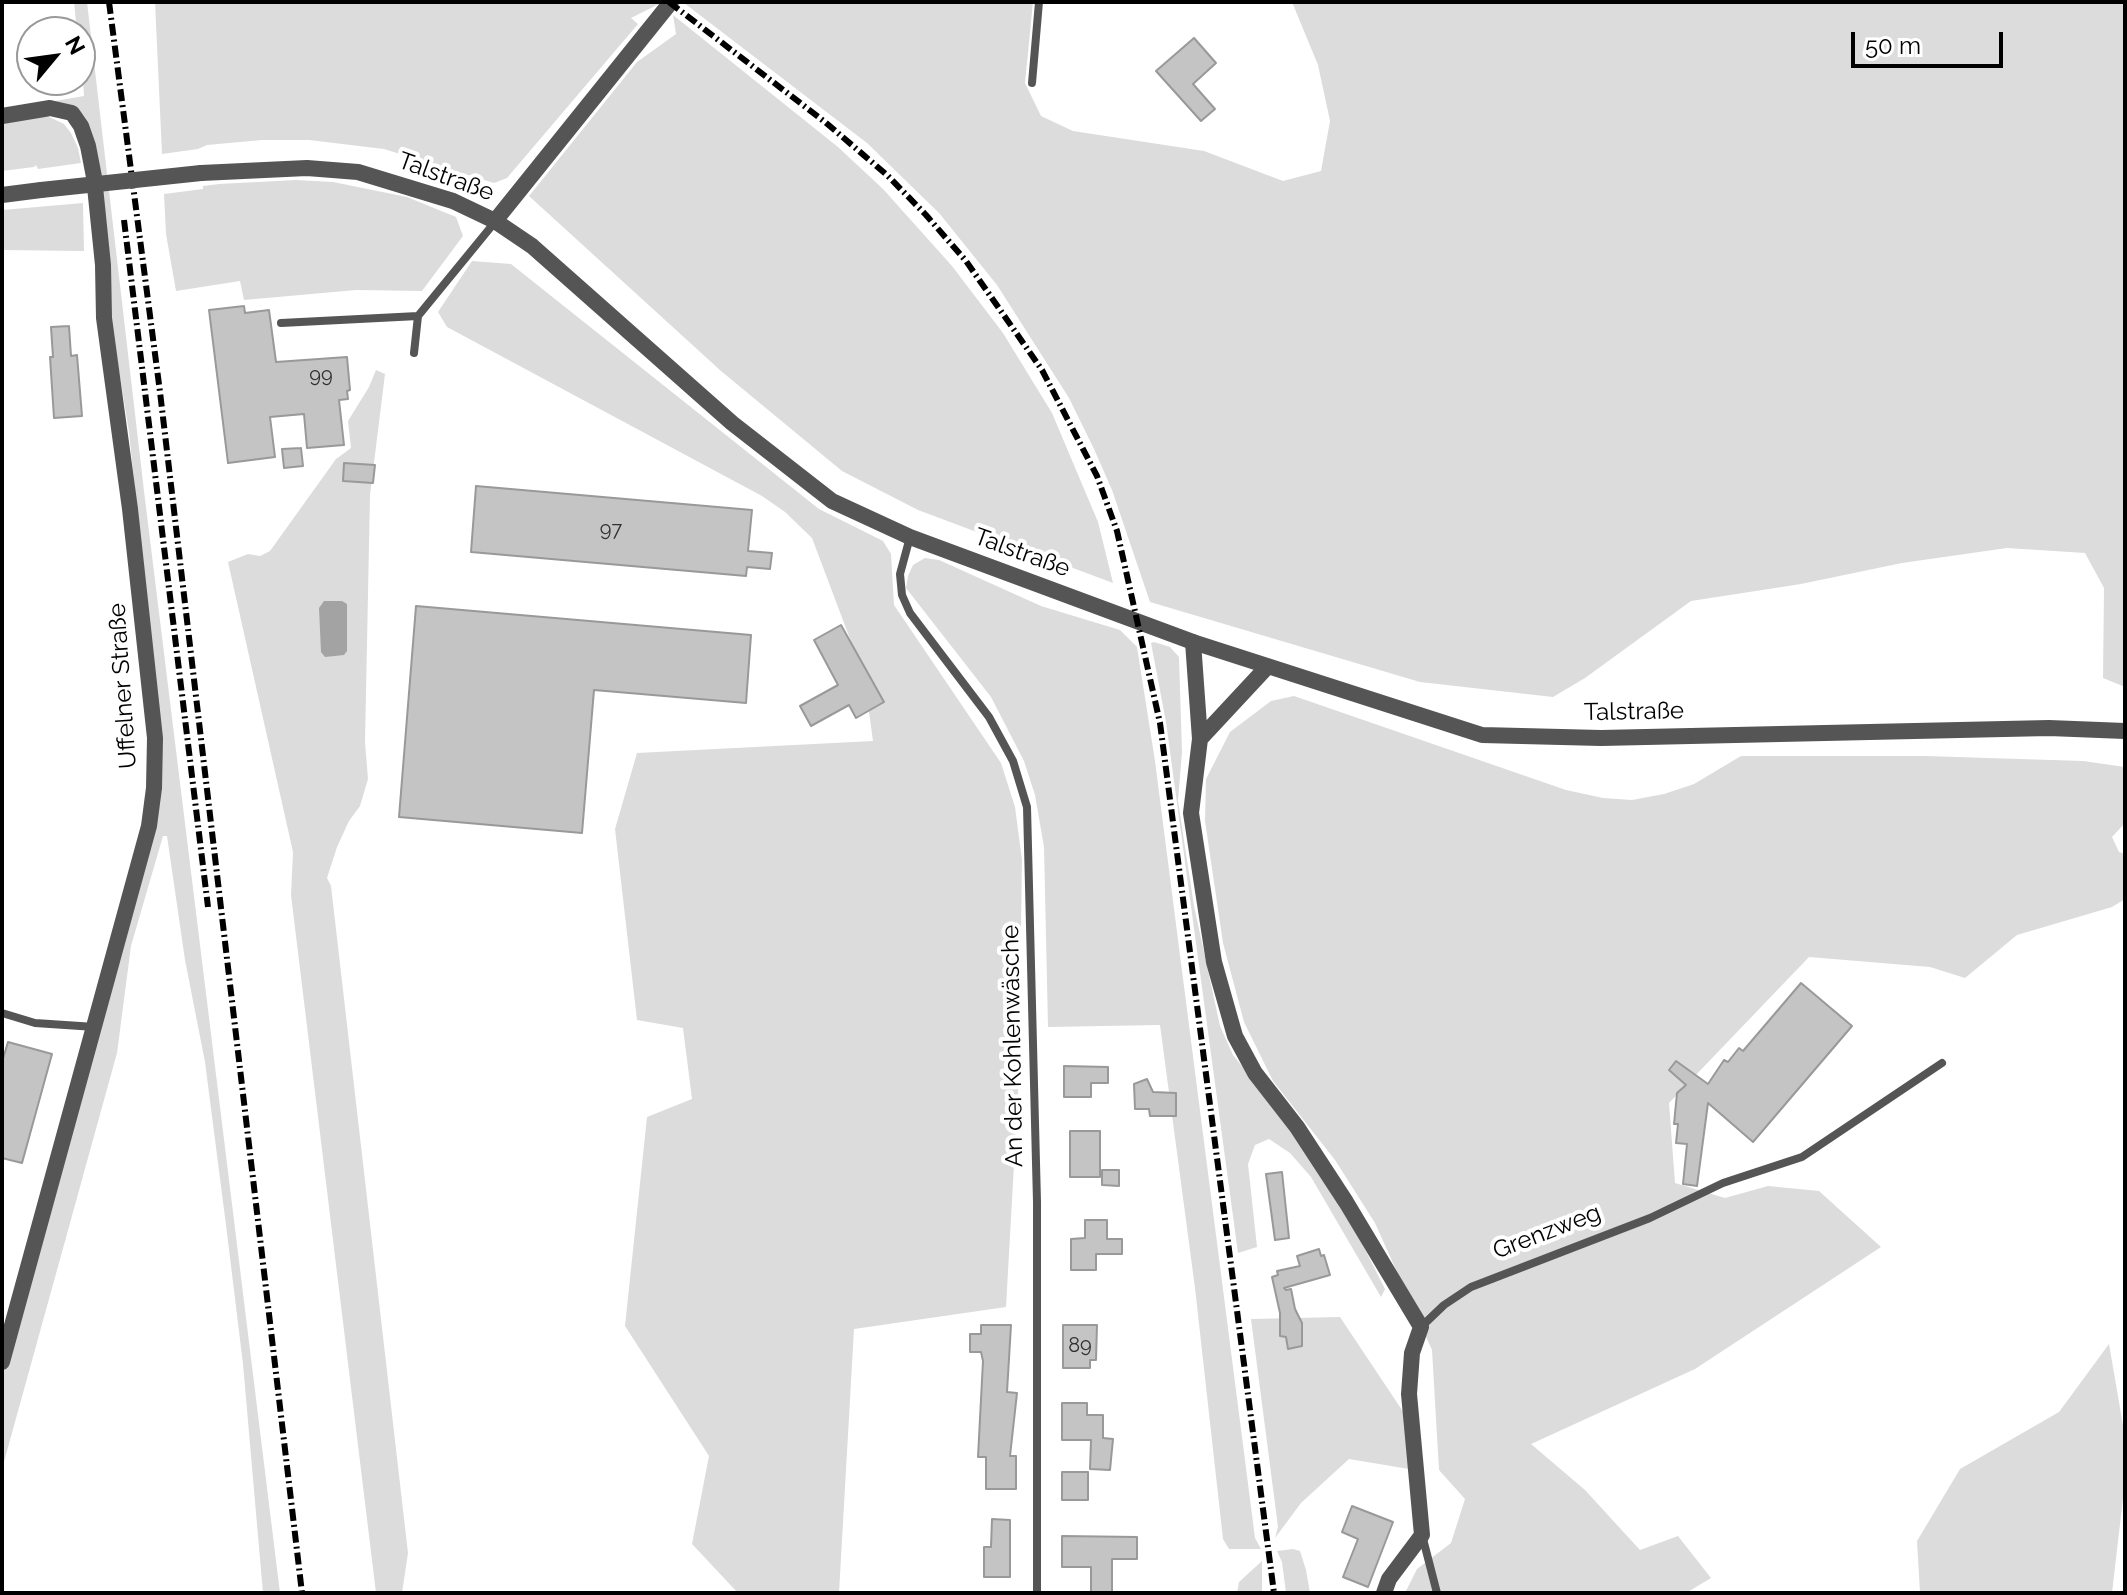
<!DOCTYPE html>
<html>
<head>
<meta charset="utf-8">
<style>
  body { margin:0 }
  #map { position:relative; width:2127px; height:1595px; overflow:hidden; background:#fff; font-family:Raleway,sans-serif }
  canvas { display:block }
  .frame { position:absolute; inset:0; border:4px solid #000; pointer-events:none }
  .north { position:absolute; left:16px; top:16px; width:80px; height:80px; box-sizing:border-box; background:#fff; border:2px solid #999; border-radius:50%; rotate:61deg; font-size:22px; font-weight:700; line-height:32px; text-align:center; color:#000 }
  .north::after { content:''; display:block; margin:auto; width:28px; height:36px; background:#000; clip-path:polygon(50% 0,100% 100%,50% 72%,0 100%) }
  .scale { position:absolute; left:1851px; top:32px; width:152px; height:36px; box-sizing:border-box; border:4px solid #000; border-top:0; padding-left:10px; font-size:24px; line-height:28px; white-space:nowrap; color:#000; -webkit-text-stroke:6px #fff; paint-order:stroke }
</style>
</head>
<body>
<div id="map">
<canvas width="2127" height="1595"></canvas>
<div class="frame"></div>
<div class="north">N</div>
<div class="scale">50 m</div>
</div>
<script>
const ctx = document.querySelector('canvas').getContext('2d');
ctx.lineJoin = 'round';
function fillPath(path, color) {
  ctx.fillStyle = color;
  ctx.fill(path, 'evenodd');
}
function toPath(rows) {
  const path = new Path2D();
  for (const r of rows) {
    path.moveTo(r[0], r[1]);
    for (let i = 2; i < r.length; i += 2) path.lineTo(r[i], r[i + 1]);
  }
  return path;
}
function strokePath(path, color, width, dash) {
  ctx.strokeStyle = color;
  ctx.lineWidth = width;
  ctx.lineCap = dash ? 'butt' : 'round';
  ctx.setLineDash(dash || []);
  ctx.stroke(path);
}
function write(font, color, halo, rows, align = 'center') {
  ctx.font = font + ' Raleway,sans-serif';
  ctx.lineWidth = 8;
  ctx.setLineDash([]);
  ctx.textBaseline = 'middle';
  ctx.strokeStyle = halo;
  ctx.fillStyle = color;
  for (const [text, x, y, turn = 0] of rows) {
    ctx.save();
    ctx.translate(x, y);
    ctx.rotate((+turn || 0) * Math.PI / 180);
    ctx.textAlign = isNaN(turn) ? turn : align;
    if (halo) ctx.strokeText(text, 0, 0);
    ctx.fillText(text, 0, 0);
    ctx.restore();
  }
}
fillPath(toPath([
  [74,2,87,2,144,491,280,1593,263,1593,243,1364,226,1225,205,1062,185,960,167,836,163,836,131,946,117,1053,2,1469,2,1379,92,1056,156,804,144,580,129,432,112,327,93,139,86,119,76,106,55,101,84,96,80,32,77,32],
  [155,2,656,2,659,4,631,18,638,24,507,178,494,183,384,149,309,140,262,140,207,145,198,149,162,154],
  [688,2,1033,2,1025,83,1041,116,1073,131,1204,151,1283,181,1321,171,1330,121,1318,65,1292,2,2125,2,2125,687,2103,678,2104,588,2085,553,2007,548,1902,563,1801,584,1691,601,1585,678,1553,697,1420,682,1150,602,1112,490,1094,449,1069,398,997,285,939,213,867,143,684,3],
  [673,15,838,147,883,189,952,266,1003,333,1052,413,1098,522,1113,583,918,510,842,471,721,371,529,196,637,62,676,34],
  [45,115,64,124,71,133,78,148,81,163,38,169,36,165,34,167,2,171,2,122],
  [296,180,333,182,407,197,456,217,463,236,422,291,356,290,244,300,240,281,176,291,166,234,164,194,203,189,203,186,219,184],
  [83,203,84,251,2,250,2,210],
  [472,261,511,264,819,509,883,541,891,554,894,605,1001,763,1015,807,1022,860,1020,997,1022,1022,1006,1307,854,1329,839,1593,738,1593,692,1544,709,1456,625,1326,647,1117,692,1099,683,1028,637,1020,615,829,637,753,873,741,864,676,812,538,785,512,762,496,447,327,438,312],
  [376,370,385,374,370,495,365,742,368,779,360,806,349,821,337,847,327,878,331,886,408,1553,402,1593,376,1593,291,895,293,852,228,562,248,554,260,556,270,551,336,459,351,448,348,421,369,387],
  [925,558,939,560,1041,606,1120,630,1137,647,1155,761,1255,1538,1261,1549,1229,1549,1223,1539,1195,1288,1160,1025,1048,1027,1044,847,1035,795,1024,761,991,697,906,588,908,576,913,565],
  [1154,642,1170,647,1179,657,1182,752,1178,801,1194,906,1220,1026,1233,1055,1270,1101,1343,1206,1385,1289,1381,1297,1311,1177,1290,1153,1269,1139,1255,1145,1248,1164,1257,1247,1238,1253,1166,722,1151,643],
  [1294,696,1566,790,1603,798,1632,800,1664,794,1694,784,1741,756,1925,756,2083,761,2125,767,2125,823,2112,837,2119,852,2125,854,2125,899,2112,907,2017,935,1965,978,1930,967,1809,957,1669,1103,1675,1183,1725,1198,1768,1186,1819,1191,1881,1247,1695,1369,1531,1444,1585,1490,1640,1550,1678,1536,1711,1578,1686,1593,1405,1593,1417,1569,1451,1543,1465,1499,1439,1470,1432,1350,1375,1223,1335,1160,1273,1081,1244,1022,1223,943,1205,821,1206,779,1230,732,1271,701],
  [1340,1317,1404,1413,1409,1469,1349,1459,1301,1503,1275,1538,1278,1527,1251,1319],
  [2109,1344,2125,1437,2125,1481,2112,1593,1920,1593,1917,1541,1960,1469,2059,1412],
  [1293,1549,1300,1551,1306,1570,1310,1593,1286,1593,1282,1562,1277,1551],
  [1262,1561,1262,1593,1237,1593,1239,1582]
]), '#dcdcdc');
fillPath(toPath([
  [324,601,342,601,347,604,347,651,344,655,325,657,321,652,319,608]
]), '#a3a3a3');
const building = toPath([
  [1194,38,1216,63,1193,84,1215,109,1201,121,1156,71,1194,38],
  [244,306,245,313,269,310,276,362,347,357,350,390,347,391,348,399,339,400,344,445,307,448,304,414,270,417,275,457,228,463,209,310,244,306],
  [69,326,71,356,77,355,82,416,54,418,50,357,53,357,51,327,69,326],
  [301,448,303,466,284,468,282,449,301,448],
  [344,463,375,465,373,483,343,481,344,463],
  [476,486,752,510,748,551,772,553,770,569,747,567,746,576,471,552,476,486],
  [416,606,751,635,746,703,594,690,582,833,399,817,416,606],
  [841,625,884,702,856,718,849,705,811,726,800,706,838,685,814,640,841,625],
  [1801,983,1852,1026,1753,1142,1708,1103,1697,1186,1683,1184,1687,1144,1676,1143,1678,1124,1674,1124,1677,1093,1686,1085,1669,1070,1676,1061,1708,1084,1724,1060,1728,1062,1739,1048,1743,1051,1801,983],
  [8,1042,52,1054,22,1163,2,1158,2,1062,8,1042],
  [1064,1066,1108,1067,1108,1083,1091,1083,1091,1097,1064,1097,1064,1066],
  [1147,1079,1153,1092,1176,1093,1176,1116,1150,1116,1149,1109,1135,1109,1134,1084,1147,1079],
  [1070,1131,1100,1131,1100,1177,1070,1177,1070,1131],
  [1102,1170,1119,1170,1119,1186,1102,1185,1102,1170],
  [1282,1172,1289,1238,1275,1240,1266,1174,1282,1172],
  [1085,1220,1107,1220,1107,1239,1122,1239,1122,1254,1096,1254,1096,1270,1071,1270,1071,1239,1085,1238,1085,1220],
  [1319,1249,1321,1256,1324,1255,1330,1275,1284,1288,1286,1290,1291,1289,1295,1309,1302,1323,1302,1346,1288,1349,1286,1337,1280,1336,1280,1313,1272,1277,1278,1275,1277,1271,1300,1266,1297,1256,1319,1249],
  [981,1325,1011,1325,1007,1392,1017,1393,1010,1456,1016,1456,1016,1489,986,1489,986,1457,978,1457,983,1361,981,1352,970,1352,970,1334,981,1334,981,1325],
  [1063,1325,1097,1325,1096,1360,1090,1360,1090,1368,1063,1368,1063,1325],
  [1062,1403,1087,1403,1087,1415,1103,1415,1103,1438,1113,1439,1110,1470,1090,1469,1091,1440,1062,1440,1062,1403],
  [1062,1472,1088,1472,1088,1500,1062,1500,1062,1472],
  [1352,1506,1393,1522,1368,1587,1343,1577,1358,1539,1342,1532,1352,1506],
  [992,1519,1010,1520,1010,1577,984,1577,984,1547,991,1547,992,1519],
  [1062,1536,1137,1537,1137,1559,1112,1559,1112,1593,1091,1593,1091,1567,1062,1567,1062,1536]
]);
fillPath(building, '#c4c4c4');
strokePath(building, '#999', 2);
strokePath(toPath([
  [1032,83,1039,2],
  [281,323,418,316],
  [414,353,418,316,495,222],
  [910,537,900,574,902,595,910,613,989,717,1013,761,1027,807,1037,1202,1037,1593],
  [2,1013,35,1023,95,1027],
  [1421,1327,1444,1305,1471,1287,1650,1218,1723,1183,1802,1157,1942,1063],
  [1422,1535,1437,1593]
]), '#555', 8);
strokePath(toPath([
  [2,116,50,108,72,113,81,126,88,146,94,177,103,265,104,318,130,509,155,738,154,788,149,826,2,1362],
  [495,221,671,2],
  [1193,642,1200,739,1191,813,1214,962,1235,1036,1255,1073,1297,1127,1346,1202,1421,1327,1412,1353,1409,1394,1422,1535,1389,1579,1384,1593],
  [1200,739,1267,667]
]), '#555', 16);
strokePath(toPath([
  [201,173,307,168,358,172,453,201,495,221,532,246,732,423,832,501,910,537,1193,642,1482,735,1601,738,2049,728,2125,731],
  [2,195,41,190]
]), '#555', 16);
strokePath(toPath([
  [109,2,160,392,302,1593],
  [669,2,825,122,887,175,926,215,966,261,1042,370,1097,476,1117,531,1160,723,1274,1593],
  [124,220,208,907]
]), '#000', 6, [12, 4, 2, 4]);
strokePath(toPath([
  [41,190,201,173]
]), '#555', 16);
write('20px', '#313131', null, [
  ["99",321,376],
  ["97",611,530],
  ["89",1080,1346]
]);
write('24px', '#000', '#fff', [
  ["Talstraße",446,177,20],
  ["Talstraße",1022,553,20],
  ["Uffelner Straße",123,686,-94],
  ["Talstraße",1634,712,-1],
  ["An der Kohlenwäsche",1013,1046,-91],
  ["Grenzweg",1547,1232,-21]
]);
</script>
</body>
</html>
